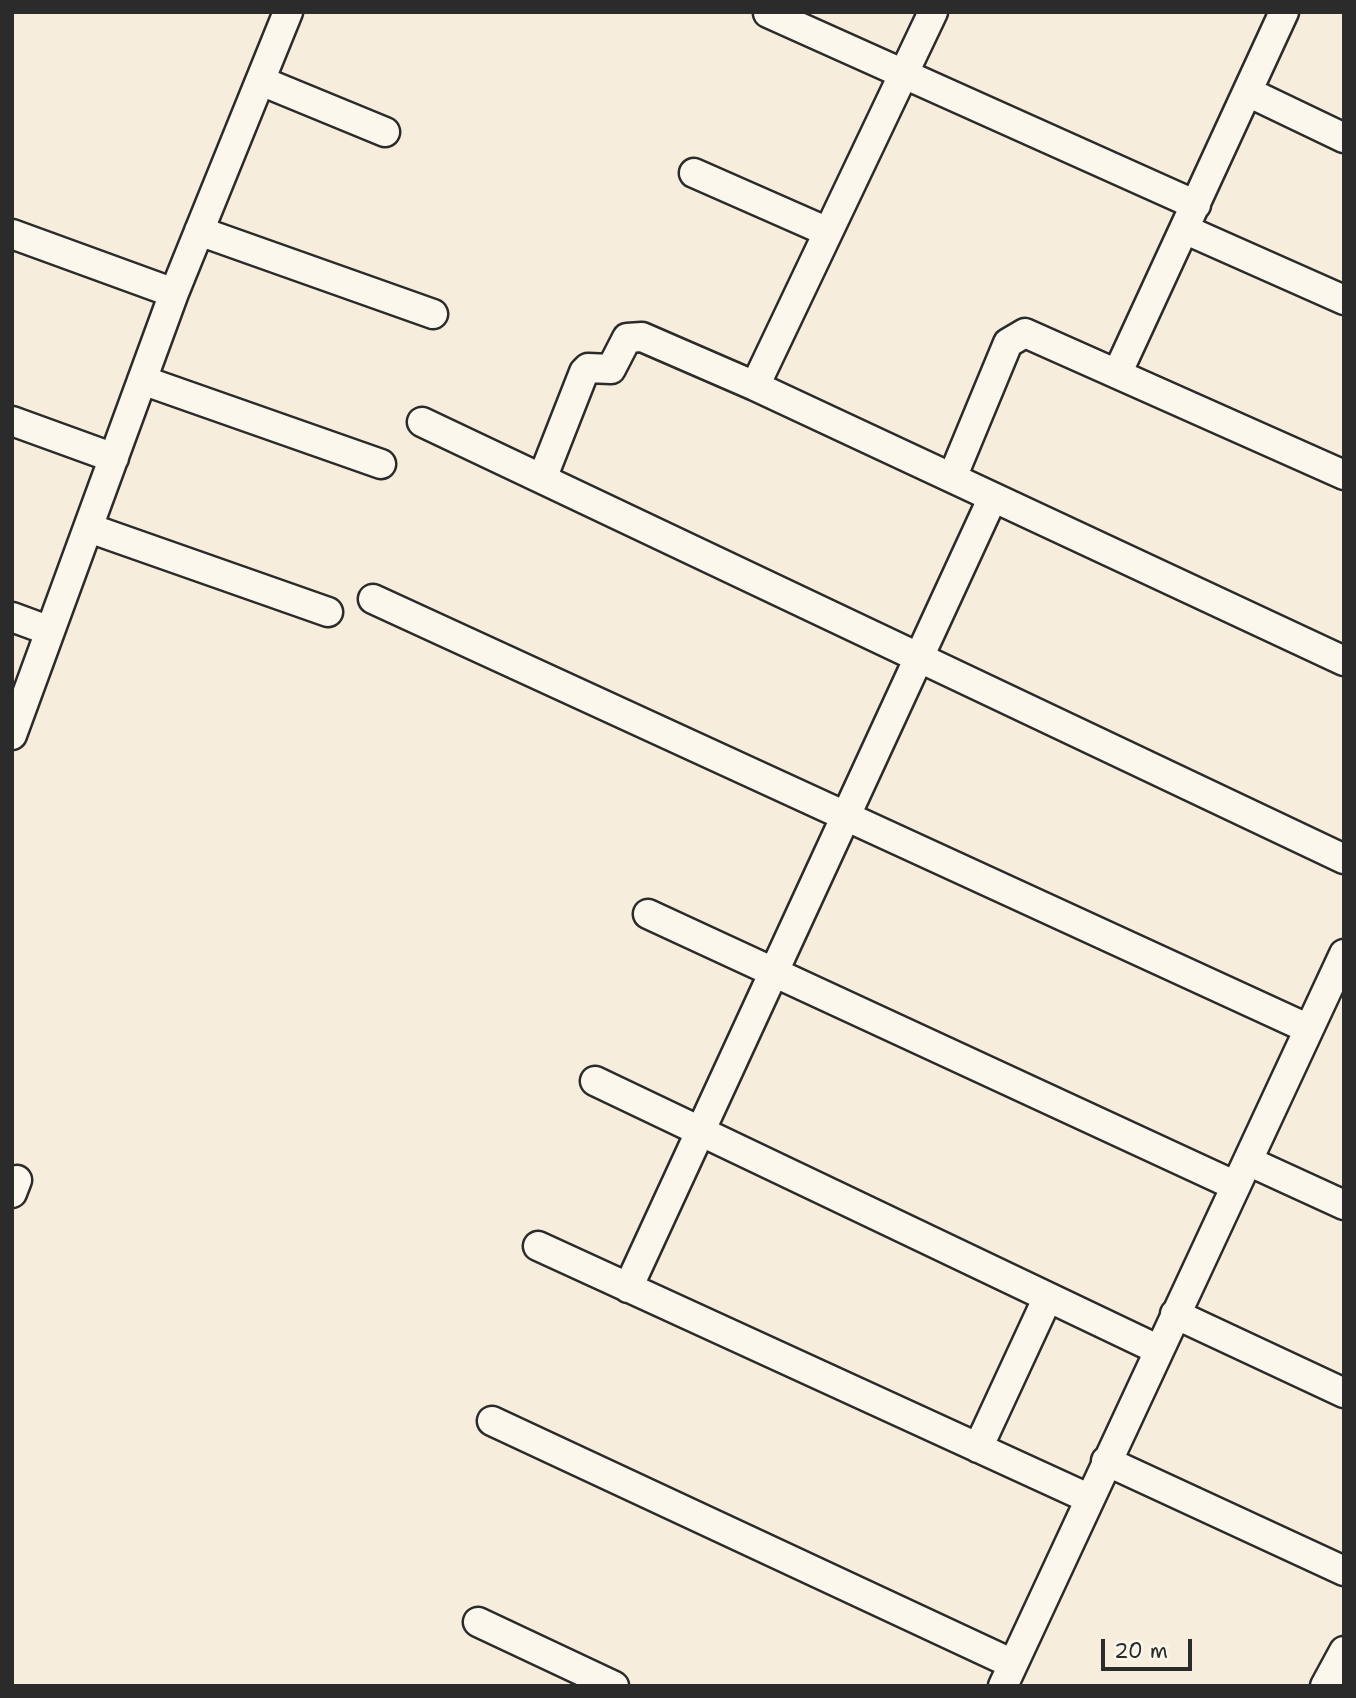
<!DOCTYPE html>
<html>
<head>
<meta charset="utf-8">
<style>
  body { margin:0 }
  #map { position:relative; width:1356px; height:1698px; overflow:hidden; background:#f7eddc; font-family:"Shantell Sans",sans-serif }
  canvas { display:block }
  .frame { position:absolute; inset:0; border:14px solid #2b2b2b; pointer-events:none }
  .scale { position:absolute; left:1101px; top:1639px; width:91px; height:32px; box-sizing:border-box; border:4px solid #2b2b2b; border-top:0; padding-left:9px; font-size:21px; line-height:24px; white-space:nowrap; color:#2b2b2b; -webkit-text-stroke:5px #fbf7ec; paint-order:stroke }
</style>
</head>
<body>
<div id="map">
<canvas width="1356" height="1698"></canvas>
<div class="frame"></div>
<div class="scale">20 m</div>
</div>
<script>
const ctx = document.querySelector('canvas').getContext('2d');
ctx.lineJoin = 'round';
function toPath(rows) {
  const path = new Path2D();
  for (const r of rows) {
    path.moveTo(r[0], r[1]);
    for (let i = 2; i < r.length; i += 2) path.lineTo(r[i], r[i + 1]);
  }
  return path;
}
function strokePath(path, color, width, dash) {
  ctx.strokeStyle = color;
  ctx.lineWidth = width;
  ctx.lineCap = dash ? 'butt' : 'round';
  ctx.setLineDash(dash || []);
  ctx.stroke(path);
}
const minor = toPath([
  [768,13,1196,205],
  [261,81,385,132],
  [1248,92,1344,138],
  [694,173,828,232],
  [1184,229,1344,300],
  [199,231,433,314],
  [12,234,174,293],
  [1117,374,1284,12],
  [142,380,381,464],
  [755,386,933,12],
  [12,421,114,458],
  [422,422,1344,859],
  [952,478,1008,343,1025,333,1344,475],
  [542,479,584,372,588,368,611,369,627,338,642,337,755,386,1344,661],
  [89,528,328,612],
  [373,599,1309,1029],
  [12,617,50,631],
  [12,735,174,293,288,12],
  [648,914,1236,1186],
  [595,1081,1159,1350],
  [1248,1161,1344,1205],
  [12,1193,17,1180],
  [538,1246,1088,1498],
  [628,1288,993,497],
  [1175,1314,1344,1393],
  [492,1421,1013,1664],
  [978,1448,1048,1297],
  [1106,1461,1344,1571],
  [478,1622,614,1686],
  [1003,1686,1344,954],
  [1325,1686,1344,1651]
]);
strokePath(minor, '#2b2b2b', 33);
strokePath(minor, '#fbf7ec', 28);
</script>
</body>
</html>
